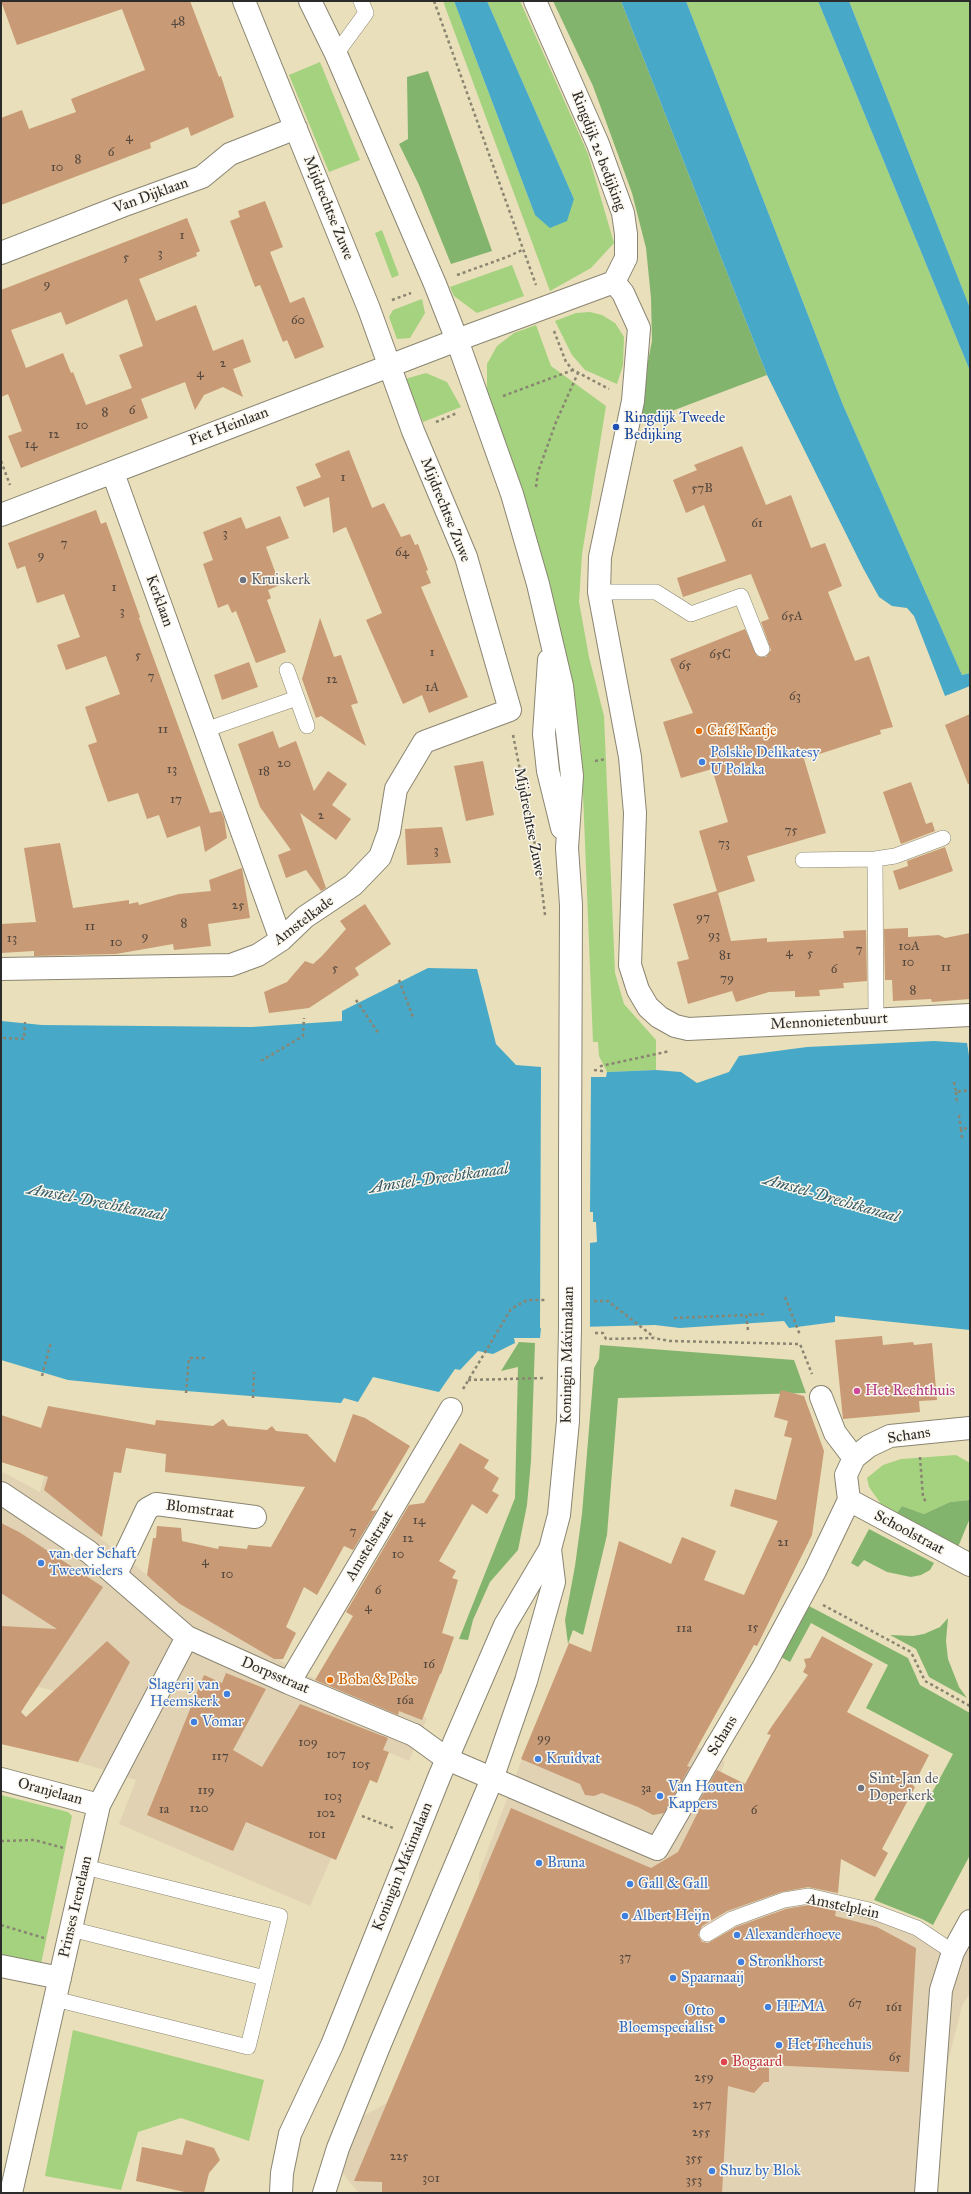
<!DOCTYPE html>
<html>
<head>
<meta charset="utf-8">
<style>
  body { margin:0 }
  #map { position:relative; width:971px; height:2194px; overflow:hidden; background:#e9dfba; font-family:"IM FELL Great Primer",serif }
  canvas { display:block }
  .frame { position:absolute; inset:0; border:2px solid #2b2b2b; pointer-events:none }
</style>
</head>
<body>
<div id="map">
<canvas width="971" height="2194"></canvas>
<div class="frame"></div>
</div>
<script>
const ctx = document.querySelector('canvas').getContext('2d');
ctx.lineJoin = 'round';
function fillPath(path, color) {
  ctx.fillStyle = color;
  ctx.fill(path, 'evenodd');
}
function toPath(rows) {
  const path = new Path2D();
  for (const r of rows) {
    path.moveTo(r[0], r[1]);
    for (let i = 2; i < r.length; i += 2) path.lineTo(r[i], r[i + 1]);
  }
  return path;
}
function strokePath(path, color, width, dash) {
  ctx.strokeStyle = color;
  ctx.lineWidth = width;
  ctx.lineCap = dash ? 'butt' : 'round';
  ctx.setLineDash(dash || []);
  ctx.stroke(path);
}
function write(font, color, halo, rows, align = 'center') {
  ctx.font = font + ' "IM FELL Great Primer",serif';
  ctx.lineWidth = 3;
  ctx.setLineDash([]);
  ctx.textBaseline = 'middle';
  ctx.strokeStyle = halo;
  ctx.fillStyle = color;
  for (const [text, x, y, turn = 0] of rows) {
    ctx.save();
    ctx.translate(x, y);
    ctx.rotate((+turn || 0) * Math.PI / 180);
    ctx.textAlign = isNaN(turn) ? turn : align;
    if (halo) ctx.strokeText(text, 0, 0);
    ctx.fillText(text, 0, 0);
    ctx.restore();
  }
}
fillPath(toPath([
  [52,1446,112,1474,100,1538,147,1575,265,1616,296,1633,280,1661,316,1679,427,1718,409,1761,381,1749,379,1752,310,1906,119,1824,136,1780,78,1762,107,1705,1,1677,1,1471,40,1492],
  [696,1746,725,1762,721,1772,792,1809,839,1875,837,1903,869,1910,953,1952,970,1921,970,1993,962,2006,915,2193,359,2193,338,2168,354,2121,387,2103,479,1889,479,1873,522,1759]
]), '#e1d2b4');
fillPath(toPath([
  [443,1,454,1,535,215,574,199,487,1,520,1,588,154,614,243,591,268,550,291],
  [686,1,818,1,970,371,970,673,962,675,843,405],
  [849,1,970,1,970,308],
  [320,62,360,160,329,172,289,75],
  [382,230,399,275,392,278,375,233],
  [512,265,524,296,477,313,454,296,450,287],
  [422,299,425,313,410,338,397,339,389,317,393,310],
  [590,312,602,315,615,323,624,337,623,365,617,384,585,370,572,355,555,321,576,313],
  [536,325,551,366,606,406,582,554,579,602,589,657,604,716,615,973,624,1004,656,1040,656,1070,607,1072,599,1056,598,1042,593,1042,581,744,535,533,487,394,487,364,497,346,514,333],
  [426,373,447,382,461,407,423,422,405,379],
  [956,1455,970,1463,970,1500,950,1502,924,1514,902,1506,897,1513,881,1504,869,1487,867,1478,883,1465,901,1459],
  [1,1795,68,1812,72,1816,41,1964,1,1957],
  [73,2030,264,2080,249,2141,181,2118,138,2132,121,2190,45,2176]
]), '#a4d27f');
fillPath(toPath([
  [553,1,621,1,767,375,635,425,652,341,651,298,646,248,632,193,593,86],
  [428,71,492,251,451,264,419,185,399,144,408,139,407,77],
  [519,1342,535,1343,531,1461,527,1505,518,1550,490,1582,473,1620,468,1640,459,1639,515,1498,518,1367,501,1371],
  [600,1345,794,1360,806,1393,618,1398,607,1535,583,1635,573,1630,568,1644,565,1620,575,1566,582,1514,594,1368,599,1359],
  [970,1500,970,1518,958,1547,897,1513,902,1506,924,1514,950,1502],
  [869,1529,934,1563,930,1570,921,1575,911,1577,887,1572,864,1560,858,1567,851,1563],
  [809,1606,908,1658,920,1685,970,1713,970,1855,933,1925,922,1919,874,1900,953,1754,866,1708,888,1665,811,1623,790,1662,781,1657],
  [948,1618,946,1641,948,1659,959,1687,967,1698,929,1677,916,1649,890,1635,913,1636,924,1634,940,1627]
]), '#83b46e');
fillPath(toPath([
  [454,1,487,1,574,199,567,221,550,228,535,215],
  [621,1,686,1,843,405,962,675,970,673,970,686,945,696,914,616,907,608,892,606,879,597,863,568,767,375],
  [818,1,849,1,970,308,970,371],
  [428,968,477,969,496,1044,516,1065,541,1067,541,1077,606,1077,607,1072,656,1070,681,1072,697,1083,729,1072,739,1056,807,1047,934,1041,967,1043,970,1062,970,1330,835,1316,835,1322,789,1328,784,1321,680,1328,655,1325,541,1328,540,1338,514,1338,515,1343,493,1354,478,1351,460,1370,455,1369,439,1392,373,1377,358,1402,344,1398,341,1403,147,1388,68,1380,1,1360,1,1021,42,1025,252,1027,342,1021,342,1011]
]), '#47a9c7');
fillPath(toPath([
  [541,1065,543,1066,543,1075,591,1075,590,1212,593,1212,593,1222,596,1222,597,1242,590,1243,590,1328,548,1330,540,1328]
]), '#e9dfba');
fillPath(toPath([
  [1,1,190,1,219,77,221,76,234,117,191,136,188,127,150,143,151,148,1,205,1,118,22,110,29,129,76,112,71,99,145,70,122,9,17,45],
  [265,201,283,247,270,252,290,303,304,297,324,347,295,359,287,340,283,342,260,285,255,287,230,221,240,217,238,211],
  [187,218,200,251,196,253,197,256,139,279,156,321,196,305,213,351,243,339,251,362,233,369,243,397,223,387,204,395,195,410,185,382,141,399,148,418,21,468,8,436,22,431,8,394,1,397,1,290],
  [127,299,143,346,119,355,132,388,86,405,73,372,71,373,63,353,26,368,11,330,61,312,66,325],
  [742,446,766,505,791,495,811,548,825,543,842,586,828,592,855,661,869,656,893,727,880,730,881,734,804,759,826,833,747,856,755,881,718,893,731,941,767,938,767,942,844,938,843,931,866,930,867,981,843,983,844,988,819,990,820,996,795,997,795,991,769,992,736,1002,732,991,688,1004,677,962,689,959,673,904,717,891,699,831,728,822,712,769,681,778,663,722,693,713,670,659,745,629,757,656,766,657,771,650,761,622,769,619,751,574,683,597,677,578,726,561,704,505,686,513,673,480,697,470,694,465],
  [349,450,372,508,384,503,401,537,410,534,415,545,418,544,428,570,426,571,431,583,421,587,468,697,429,713,422,695,403,704,366,620,382,613,346,527,333,533,329,497,304,507,296,487,321,477,315,464],
  [96,510,101,524,106,522,115,547,140,617,139,618,210,813,221,811,224,818,227,838,205,852,200,826,167,838,159,815,147,819,138,793,108,802,88,745,97,742,85,707,120,694,106,656,66,670,57,645,80,637,64,594,37,603,25,566,17,569,8,543],
  [280,516,289,538,266,547,280,585,268,590,271,598,267,600,286,652,256,663,236,611,232,613,228,604,218,608,203,564,213,560,203,532,241,517,246,529],
  [320,618,334,657,341,655,358,703,351,705,366,746,321,716,316,718,302,679],
  [249,662,258,687,222,700,214,675],
  [970,714,970,784,968,784,945,725],
  [273,731,279,748,296,741,314,791,328,771,347,784,332,805,351,819,336,840,300,813,326,888,321,891,306,870,286,878,278,855,291,850,260,807,238,744],
  [483,761,494,815,466,821,454,766],
  [911,782,926,824,932,822,935,831,901,844,883,792],
  [442,827,451,863,407,865,405,829],
  [60,843,73,908,129,900,129,904,138,902,139,905,179,894,211,891,209,880,242,868,250,918,208,924,211,946,174,950,173,944,116,954,34,956,34,951,1,953,1,924,36,922,24,848],
  [945,847,953,871,899,890,893,871,908,866,907,861],
  [365,904,391,944,355,968,359,975,309,1008,269,1013,264,992,287,982,305,961,313,964,322,956,346,929,340,921],
  [908,928,908,937,939,935,945,938,970,933,970,999,932,1002,931,999,893,1001,892,980,885,980,884,929],
  [882,1336,883,1345,913,1342,914,1345,932,1343,937,1400,919,1401,920,1412,843,1419,835,1340],
  [781,1390,804,1396,824,1451,812,1535,757,1646,754,1645,687,1766,690,1767,664,1813,653,1815,638,1807,602,1793,594,1796,585,1795,580,1784,521,1759,569,1643,591,1652,619,1541,671,1564,682,1537,716,1551,704,1580,744,1595,778,1521,730,1506,735,1489,776,1500,792,1438,784,1436,788,1421,774,1417],
  [48,1406,155,1425,156,1420,213,1426,223,1419,228,1426,267,1430,272,1426,276,1431,307,1434,335,1463,353,1414,365,1418,410,1446,371,1511,377,1510,353,1550,344,1546,317,1595,304,1587,286,1627,296,1633,283,1659,274,1659,180,1604,152,1580,147,1575,153,1538,156,1538,157,1526,181,1528,182,1541,218,1549,219,1546,247,1549,248,1545,271,1547,305,1487,165,1472,166,1454,126,1448,121,1473,114,1472,102,1537,44,1490,48,1477,1,1462,1,1415,41,1428],
  [460,1443,489,1460,484,1468,499,1478,492,1491,499,1495,487,1514,472,1504,439,1561,456,1571,452,1578,458,1580,442,1633,454,1637,441,1674,440,1674,422,1720,399,1711,398,1715,315,1680,353,1616,346,1612,409,1505,424,1503],
  [1,1523,19,1532,103,1587,21,1712,26,1717,107,1641,130,1662,78,1762,1,1744,1,1626,57,1629,1,1593],
  [822,1636,873,1664,847,1712,929,1755,913,1786,915,1787,882,1849,888,1853,875,1877,841,1859,838,1893,808,1887,781,1892,727,1911,702,1926,698,1935,702,1942,708,1943,736,1927,786,1909,809,1905,836,1911,835,1916,877,1927,916,1948,909,2072,769,2065,769,2082,764,2082,754,2093,728,2086,722,2193,382,2193,382,2182,354,2181,511,1808,651,1868,678,1852,702,1804,697,1805,717,1770,745,1784,771,1735,767,1734,772,1726,808,1675,803,1672,806,1666,804,1659,810,1658],
  [226,1673,266,1689,233,1750,262,1767,300,1704,388,1738,383,1750,389,1752,377,1783,370,1780,336,1860,246,1822,233,1851,147,1815,204,1675,222,1683],
  [186,2140,214,2148,220,2160,209,2173,204,2193,189,2193,136,2181,142,2147,182,2155]
]), '#c89a75');
const service = toPath([
  [336,54,366,13,361,1],
  [599,592,656,592,691,614,741,596,762,649],
  [287,670,307,726],
  [205,730,297,698],
  [875,859,895,856,943,838],
  [803,860,875,859,876,1019],
  [71,1929,265,1978],
  [707,1934,732,1919,784,1900,809,1896,869,1910,917,1928,953,1952],
  [55,1999,248,2047,280,1916,85,1867]
]);
const pedestrian = toPath([
  [414,1735,447,1759,657,1849,716,1747]
]);
const minor = toPath([
  [1,253,122,206,202,177,230,154,296,128],
  [614,282,623,293,639,328,633,401,600,557,599,592,630,757,635,813,630,965,638,990,648,1007,659,1017,675,1026,688,1029,970,1015],
  [113,473,281,940],
  [1,515,457,340,435,284,336,54,310,1],
  [1,969,231,965,258,955,281,940,305,917,353,885,380,857,389,832,396,789,424,742,510,710,466,557,413,431,369,309,244,1],
  [821,1397,835,1433,854,1458],
  [1,1493,89,1552,187,1637,289,1683,414,1735],
  [849,1500,970,1565],
  [116,1574,147,1509,156,1504,255,1517],
  [289,1683,451,1409],
  [716,1747,764,1666,815,1571,849,1500,846,1475,854,1458,869,1446,890,1436,970,1428],
  [1,1779,99,1805],
  [1,1966,60,1978],
  [11,2193,99,1805,187,1637],
  [926,2193,941,1990,953,1952,970,1921]
]);
const tertiary = toPath([
  [535,1,598,144,623,213,626,234,626,258,614,282,457,340,512,494,538,584,562,686,572,776,567,848,571,905,570,1160],
  [549,660,544,734,548,771,562,828],
  [281,2193,282,2173,290,2134,332,2045,440,1775,505,1625,550,1549,559,1515,568,1421,570,1328],
  [324,2193,338,2148,380,2044,492,1779,526,1681,554,1582,550,1549]
]);
strokePath(service, '#8a8572', 16);
strokePath(pedestrian, '#8a8572', 24);
strokePath(minor, '#8a8572', 24);
strokePath(tertiary, '#8a8572', 24);
strokePath(toPath([
  [434,1,536,285],
  [457,275,507,257,522,250],
  [392,300,411,293],
  [554,331,566,362,573,370,609,389],
  [503,396,573,370],
  [436,422,457,413],
  [1,461,10,485],
  [536,487,538,472,556,422,578,373],
  [513,735,539,865,545,915],
  [595,761,606,759],
  [399,980,413,1017],
  [356,1000,379,1034],
  [3,1038,24,1039,25,1022],
  [261,1061,303,1036,304,1018],
  [594,1070,602,1071,601,1066,670,1051],
  [954,1082,956,1092,970,1090],
  [956,1092,957,1104],
  [959,1115,961,1129],
  [962,1138,961,1129,970,1128],
  [785,1297,800,1335],
  [594,1301,608,1301,654,1337],
  [674,1318,746,1315],
  [748,1330,746,1315,767,1314],
  [595,1333,603,1333,606,1339,654,1338,670,1341,800,1344,812,1374],
  [42,1376,51,1342],
  [468,1380,545,1378],
  [463,1389,511,1309,527,1300,547,1300],
  [186,1393,189,1358,205,1358],
  [253,1398,254,1372],
  [920,1457,923,1497,926,1502],
  [823,1605,911,1652,925,1681,970,1706],
  [362,1816,393,1828],
  [1,1841,34,1840,64,1848],
  [1,1925,44,1938]
]), '#8a8572', 2.5, [3, 3]);
strokePath(service, '#fff', 15);
strokePath(pedestrian, '#fff', 22);
strokePath(minor, '#fff', 22);
strokePath(tertiary, '#fff', 22);
const tertiaryBridge = toPath([
  [570,1328,570,1160]
]);
strokePath(tertiaryBridge, '#8a8572', 24, []);
strokePath(tertiaryBridge, '#fff', 22);
for (const [x, y, r, color] of [
  [616,427,4,"#1a4fb4"],
  [243,580,4,"#6b7280"],
  [699,731,4,"#e8710a"],
  [702,762,4,"#3f7fe0"],
  [857,1391,4,"#d1479c"],
  [41,1563,4,"#3f7fe0"],
  [330,1680,4,"#e8710a"],
  [227,1694,4,"#3f7fe0"],
  [194,1722,4,"#3f7fe0"],
  [538,1759,4,"#3f7fe0"],
  [861,1788,4,"#6b7280"],
  [660,1796,4,"#3f7fe0"],
  [539,1863,4,"#3f7fe0"],
  [630,1884,4,"#3f7fe0"],
  [625,1916,4,"#3f7fe0"],
  [737,1935,4,"#3f7fe0"],
  [741,1962,4,"#3f7fe0"],
  [673,1978,4,"#3f7fe0"],
  [768,2007,4,"#3f7fe0"],
  [722,2020,4,"#3f7fe0"],
  [779,2045,4,"#3f7fe0"],
  [724,2062,4,"#e0444e"],
  [712,2171,4,"#3f7fe0"]
]) {
  const dot = new Path2D();
  dot.arc(x, y, r, 0, 2 * Math.PI);
  ctx.fillStyle = color;
  ctx.fill(dot);
  strokePath(dot, '#fbf7ec', 1.5);
}
write('13px', '#52473e', null, [
  ["48",178,22],
  ["4",129,138],
  ["6",111,153],
  ["8",78,160],
  ["10",57,168],
  ["1",182,236],
  ["3",160,254],
  ["5",126,258],
  ["9",47,285],
  ["60",298,321],
  ["2",223,364],
  ["4",200,374],
  ["6",132,411],
  ["8",105,413],
  ["10",82,426],
  ["12",54,435],
  ["14",31,445],
  ["1",343,478],
  ["57B",702,489],
  ["61",757,524],
  ["3",225,534],
  ["7",64,544],
  ["64",402,553],
  ["9",41,556],
  ["1",114,588],
  ["3",122,612],
  ["65A",792,617],
  ["1",432,653],
  ["65C",720,655],
  ["5",138,656],
  ["65",685,666],
  ["7",151,677],
  ["12",332,680],
  ["1A",432,688],
  ["63",795,697],
  ["11",163,730],
  ["20",284,764],
  ["13",172,770],
  ["18",264,772],
  ["17",176,800],
  ["2",321,816],
  ["75",791,831],
  ["73",724,844],
  ["3",436,851],
  ["25",238,906],
  ["97",703,918],
  ["8",184,924],
  ["11",90,927],
  ["93",714,936],
  ["9",145,937],
  ["13",12,939],
  ["10",116,943],
  ["10A",909,947],
  ["7",859,950],
  ["4",789,953],
  ["5",810,954],
  ["81",725,956],
  ["10",908,963],
  ["11",946,968],
  ["5",335,969],
  ["6",834,970],
  ["79",727,979],
  ["8",913,991],
  ["14",419,1521],
  ["7",353,1532],
  ["12",408,1539],
  ["21",783,1543],
  ["10",398,1555],
  ["4",205,1562],
  ["10",227,1575],
  ["6",378,1591],
  ["4",368,1608],
  ["15",753,1628],
  ["11a",684,1629],
  ["16",429,1665],
  ["16a",405,1701],
  ["99",544,1739],
  ["109",308,1743],
  ["107",336,1755],
  ["117",220,1757],
  ["105",361,1765],
  ["3a",646,1789],
  ["119",206,1791],
  ["103",333,1797],
  ["120",199,1809],
  ["1a",164,1810],
  ["6",754,1811],
  ["102",326,1814],
  ["101",317,1835],
  ["37",625,1958],
  ["67",855,2004],
  ["161",894,2008],
  ["65",895,2058],
  ["259",704,2078],
  ["257",702,2105],
  ["255",701,2133],
  ["225",399,2157],
  ["355",694,2159],
  ["301",431,2179],
  ["353",694,2181]
]);
write('15px', '#2b2b2b', '#fbf7ec', [
  ["Ringdijk 2e bedijking",598,151,69],
  ["Van Dijklaan",151,196,-20],
  ["Mijdrechtse Zuwe",328,208,68],
  ["Piet Heinlaan",229,427,-21],
  ["Mijdrechtse Zuwe",445,510,68],
  ["Kerklaan",159,601,70],
  ["Mijdrechtse Zuwe",529,822,79],
  ["Amstelkade",304,921,-37],
  ["Mennonietenbuurt",829,1022,-3],
  ["Koningin Máximalaan",568,1355,-89],
  ["Schans",909,1436,-9],
  ["Blomstraat",200,1510,7],
  ["Schoolstraat",909,1533,28],
  ["Amstelstraat",370,1546,-59],
  ["Dorpsstraat",275,1676,23],
  ["Schans",723,1736,-59],
  ["Oranjelaan",50,1792,15],
  ["Koningin Máximalaan",403,1867,-68],
  ["Prinses Irenelaan",76,1907,-77],
  ["Amstelplein",843,1907,12]
]);
write('15px', '#164399', '#fbf7ec', [
  ["Ringdijk Tweede",624,418],
  ["Bedijking",624,435]
], 'left');
write('15px', '#5b616d', '#fbf7ec', [
  ["Kruiskerk",251,580],
  ["Sint-Jan de",869,1779],
  ["Doperkerk",869,1796]
], 'left');
write('15px', '#c56008', '#fbf7ec', [
  ["Café Kaatje",707,731],
  ["Boba & Poke",338,1680]
], 'left');
write('15px', '#366cbe', '#fbf7ec', [
  ["Polskie Delikatesy",710,753],
  ["U Polaka",710,770],
  ["van der Schaft",49,1554],
  ["Tweewielers",49,1571],
  ["Slagerij van",219,1685,"right"],
  ["Heemskerk",219,1702,"right"],
  ["Vomar",202,1722],
  ["Kruidvat",546,1759],
  ["Van Houten",668,1787],
  ["Kappers",668,1804],
  ["Bruna",547,1863],
  ["Gall & Gall",638,1884],
  ["Albert Heijn",633,1916],
  ["Alexanderhoeve",745,1935],
  ["Stronkhorst",749,1962],
  ["Spaarnaaij",681,1978],
  ["HEMA",776,2007],
  ["Otto",714,2011,"right"],
  ["Bloemspecialist",714,2028,"right"],
  ["Het Theehuis",787,2045],
  ["Shuz by Blok",720,2171]
], 'left');
write('15px', '#b23c85', '#fbf7ec', [
  ["Het Rechthuis",865,1391]
], 'left');
write('15px', '#be3a42', '#fbf7ec', [
  ["Bogaard",732,2062]
], 'left');
write('italic 16px', '#365d69', '#fbf7ec', [
  ["Amstel-Drechtkanaal",439,1179,-8],
  ["Amstel-Drechtkanaal",831,1199,16],
  ["Amstel-Drechtkanaal",96,1203,11]
]);
</script>
</body>
</html>
